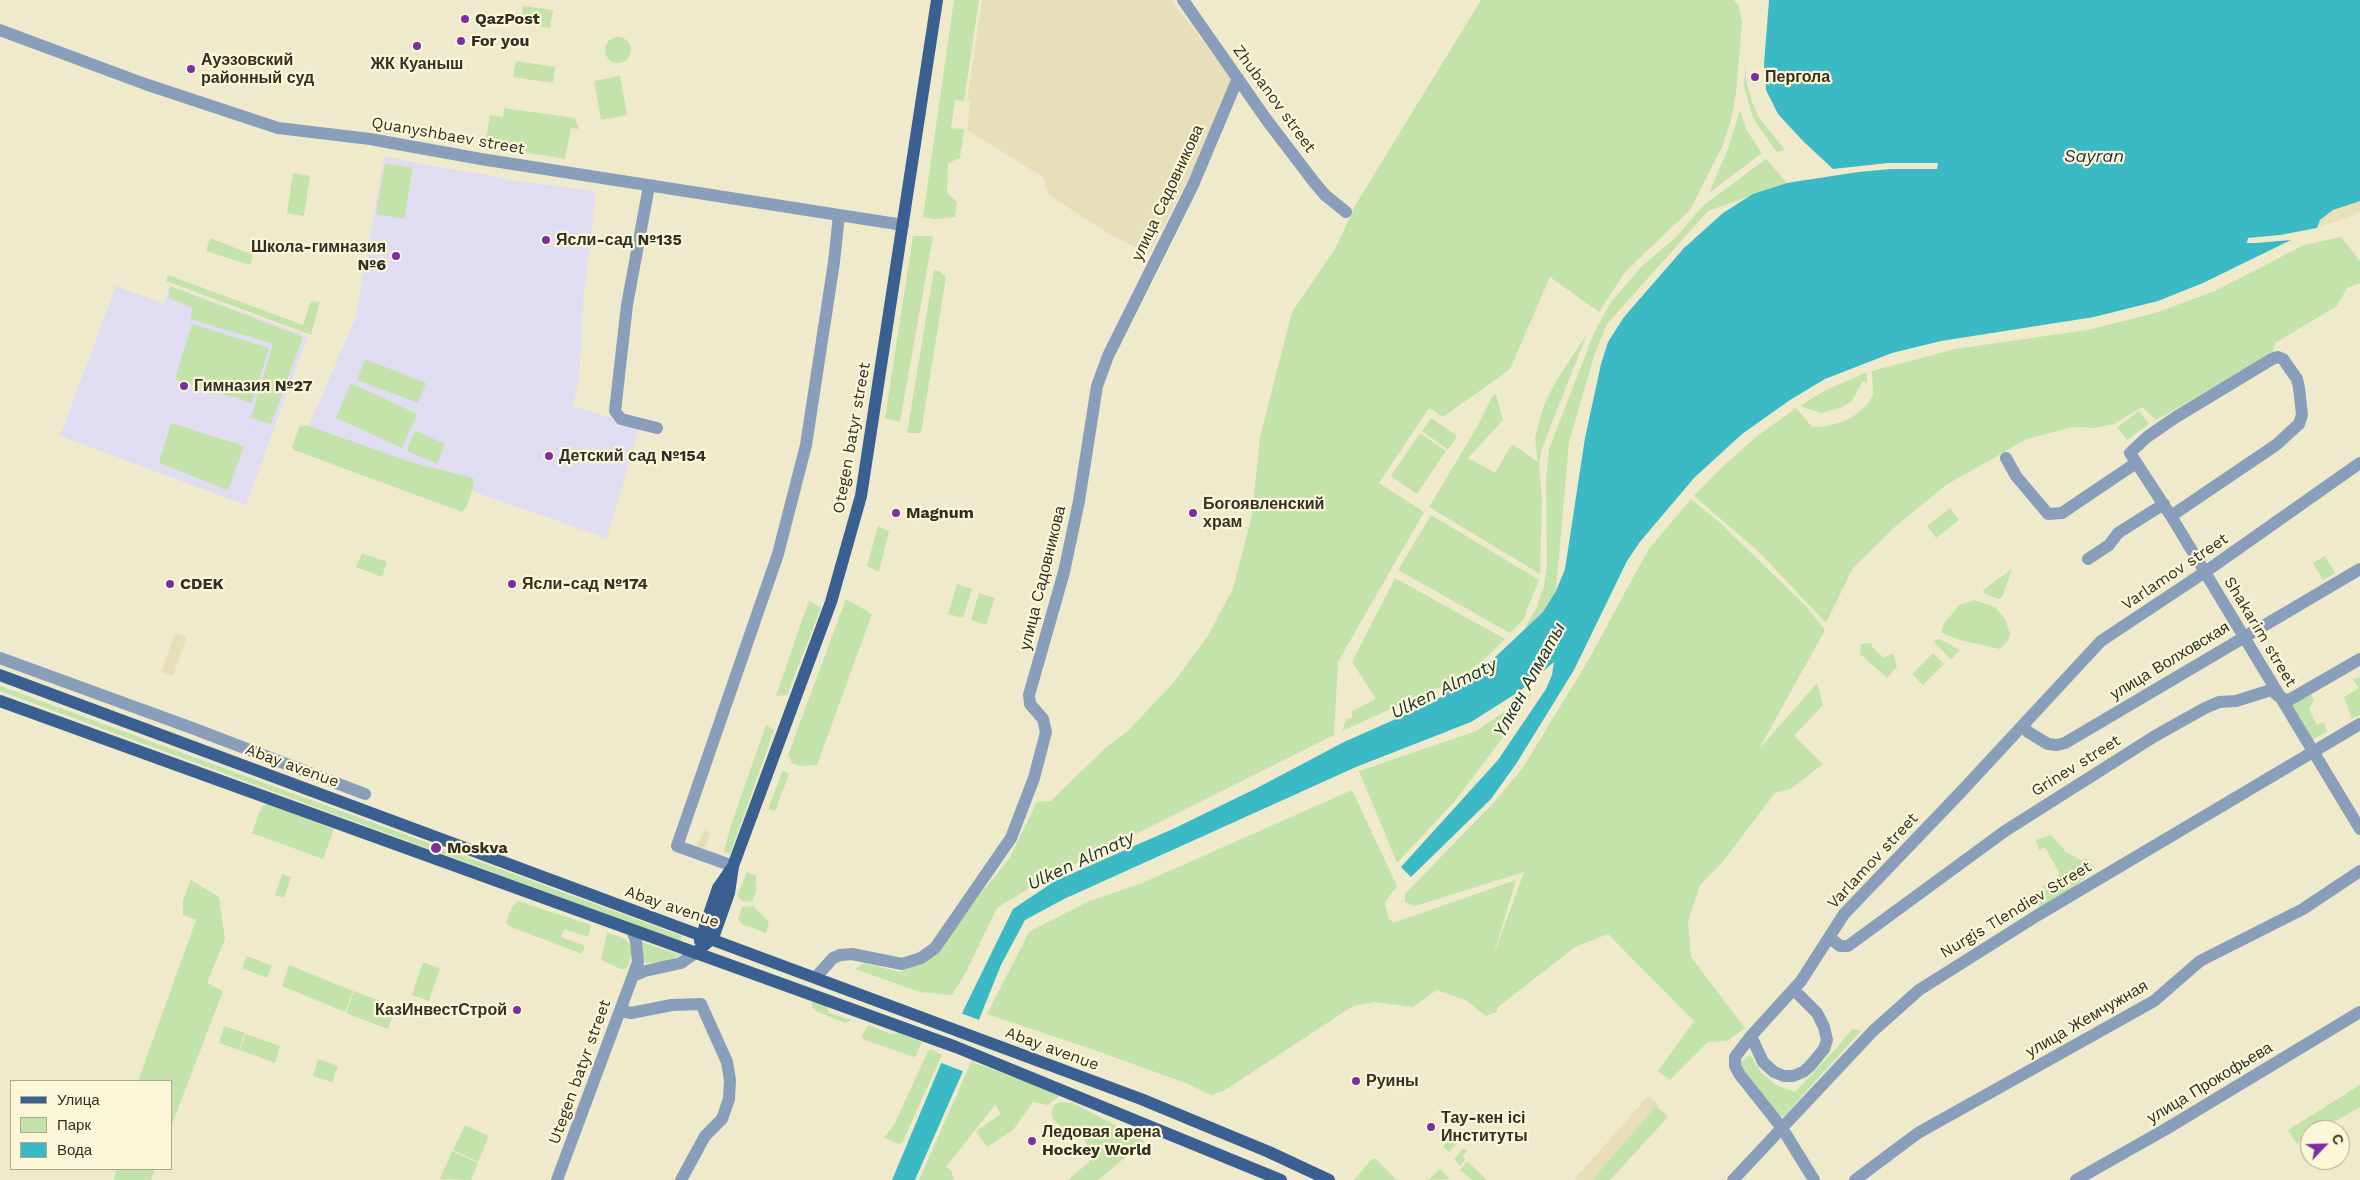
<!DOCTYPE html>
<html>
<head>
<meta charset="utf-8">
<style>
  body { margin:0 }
  #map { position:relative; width:2360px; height:1180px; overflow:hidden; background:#f0eacc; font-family:"Work Sans",sans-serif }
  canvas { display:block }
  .legend { position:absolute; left:10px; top:1080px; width:162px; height:90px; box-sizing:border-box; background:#fdf7d9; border:1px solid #aca791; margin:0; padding:6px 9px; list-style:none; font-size:15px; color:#323024 }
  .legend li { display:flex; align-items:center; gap:10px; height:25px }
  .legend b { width:25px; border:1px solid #aca791 }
  .north { position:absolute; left:2300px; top:1120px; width:50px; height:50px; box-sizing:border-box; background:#fdf7d9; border:1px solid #aca791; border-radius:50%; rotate:66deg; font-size:14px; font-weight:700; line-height:20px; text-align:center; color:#323024 }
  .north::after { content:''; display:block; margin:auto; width:18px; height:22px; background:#7c2fa0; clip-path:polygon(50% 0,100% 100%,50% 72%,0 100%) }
</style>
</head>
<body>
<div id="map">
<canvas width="2360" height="1180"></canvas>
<ul class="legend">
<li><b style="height:6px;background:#3a5f91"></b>Улица</li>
<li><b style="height:14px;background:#c3e3ab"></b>Парк</li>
<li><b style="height:14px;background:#3bb9c4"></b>Вода</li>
</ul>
<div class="north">С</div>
</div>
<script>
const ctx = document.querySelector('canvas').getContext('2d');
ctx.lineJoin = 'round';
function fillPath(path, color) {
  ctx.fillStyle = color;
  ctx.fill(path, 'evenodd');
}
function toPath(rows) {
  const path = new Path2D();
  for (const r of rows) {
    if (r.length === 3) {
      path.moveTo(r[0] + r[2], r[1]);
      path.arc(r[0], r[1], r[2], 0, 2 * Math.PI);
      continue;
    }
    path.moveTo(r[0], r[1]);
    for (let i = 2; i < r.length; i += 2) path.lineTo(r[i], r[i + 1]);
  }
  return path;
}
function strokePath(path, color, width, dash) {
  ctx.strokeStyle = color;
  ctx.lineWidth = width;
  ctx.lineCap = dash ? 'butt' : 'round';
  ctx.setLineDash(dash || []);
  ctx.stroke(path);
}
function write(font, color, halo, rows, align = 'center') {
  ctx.font = font + ' "Work Sans",sans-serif';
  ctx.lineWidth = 4.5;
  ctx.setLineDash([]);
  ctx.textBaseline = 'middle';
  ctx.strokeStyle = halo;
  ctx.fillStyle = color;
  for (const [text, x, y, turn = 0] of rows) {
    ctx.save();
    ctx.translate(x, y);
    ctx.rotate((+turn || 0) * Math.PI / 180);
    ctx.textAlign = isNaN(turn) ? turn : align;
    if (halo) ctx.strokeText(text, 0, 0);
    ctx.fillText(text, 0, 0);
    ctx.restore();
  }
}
fillPath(toPath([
  [982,0,1171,0,1232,78,1206,145,1149,254,1107,233,1049,195,1043,177,967,130,970,102,967,101],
  [175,633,187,637,173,676,161,672],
  [704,830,711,833,704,850,696,847],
  [1648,1096,1658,1104,1592,1180,1574,1180]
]), '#e6dfb9');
fillPath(toPath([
  [384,157,516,181,596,191,583,300,579,381,572,406,639,426,607,538,460,487,299,449,356,317],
  [116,286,164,304,170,286,308,336,246,505,60,436]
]), '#e0dcf2');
fillPath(toPath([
  [954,0,979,0,964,101,955,100,951,128,964,129,960,158,948,163,947,193,957,202,955,217,935,219,923,217],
  [1481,0,1734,0,1739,6,1742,24,1736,93,1731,120,1722,147,1690,210,1625,272,1599,312,1550,277,1510,369,1443,417,1429,408,1379,483,1424,512,1338,662,1334,735,1039,882,997,908,966,972,952,995,920,992,855,969,864,963,900,972,926,961,1009,859,1037,802,1051,801,1104,749,1129,730,1173,683,1208,636,1233,588,1252,515,1260,437,1292,312,1335,249,1356,204],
  [523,6,553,10,550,28,511,22,512,13,522,14],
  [618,50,13],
  [516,61,555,67,553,83,513,77],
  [1746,61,1746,80,1752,102,1758,116,1785,150,1777,152,1773,147,1753,118,1744,86],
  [620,76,627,115,601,120,594,81],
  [504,108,575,118,579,129,571,128,565,159,485,146,490,115,503,117],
  [1740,110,1747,131,1762,153,1709,193,1728,149],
  [1766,159,1787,183,1708,211,1607,324,1595,353,1569,442,1556,591,1543,612,1523,632,1537,606,1544,586,1547,566,1546,478,1549,449,1594,333,1611,302,1641,267,1675,238,1704,205],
  [385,163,413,168,404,219,376,214],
  [293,173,310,176,304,216,287,213],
  [913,236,933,236,900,422,885,418],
  [2341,237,2360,261,2360,283,2347,288,2337,306,2275,343,2273,353,2156,420,2142,407,2114,424,2094,428,2073,427,2027,439,1946,485,1896,526,1853,568,1826,623,1758,551,1694,496,1722,467,1757,436,1796,408,1812,427,1828,426,1844,421,1855,415,1866,406,1873,396,1872,371,1955,349,2087,330,2155,313,2215,291,2304,245],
  [210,238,253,255,250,265,206,251],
  [934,270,939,271,946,277,921,433,907,433],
  [168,275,303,325,311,301,320,302,311,335,166,281],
  [170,286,303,337,271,424,251,418,273,344,190,319,193,308,169,298],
  [192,324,269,348,252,403,175,379],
  [1587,334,1542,448,1539,463,1542,501,1540,574,1429,507,1477,427,1492,397,1496,394,1503,420,1468,458,1495,473,1512,444,1538,462,1535,437,1544,405,1556,381],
  [365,359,426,383,418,403,357,380],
  [1867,372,1867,383,1863,381,1852,401,1842,407,1821,413,1800,406,1824,391],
  [351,383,417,414,402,448,336,418],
  [2139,411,2149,424,2127,440,2117,427],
  [1431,418,1457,436,1448,450,1422,431],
  [171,423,244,446,228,490,159,463],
  [305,425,414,463,473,478,474,484,467,506,462,512,294,450,292,447,299,427],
  [415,431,445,444,437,464,407,451],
  [1420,433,1446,451,1417,494,1391,476],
  [1691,499,1719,522,1807,607,1825,630,1759,749,1817,683,1823,705,1794,736,1823,764,1791,789,1775,793,1721,864,1700,885,1688,921,1691,957,1745,1028,1727,1041,1708,1042,1670,1080,1658,1071,1694,1021,1608,934,1575,947,1497,1008,1497,1012,1486,1016,1467,1001,1437,990,1413,1007,1374,1002,1353,1006,1225,1090,1211,1095,1188,1084,1100,1052,987,1014,1029,932,1087,902,1142,883,1352,790,1397,886,1385,902,1388,917,1393,923,1516,880,1493,957,1524,872,1415,906,1405,902,1405,894,1495,801,1522,769,1589,659,1648,550],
  [1950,508,1959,520,1936,538,1927,526],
  [1431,515,1539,580,1523,620,1510,633,1398,570],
  [878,526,889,531,879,572,867,566],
  [362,553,387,562,382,577,356,567],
  [2325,556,2335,573,2323,580,2313,563],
  [2012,569,2002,598,1998,599,1984,593,1983,590],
  [1395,578,1505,639,1488,656,1462,677,1342,731,1346,719,1352,718,1352,711,1376,699,1352,662],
  [957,584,972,589,963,618,948,614],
  [979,593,995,598,986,625,971,620],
  [846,599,872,614,817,765,800,766,792,763,788,755],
  [809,600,821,608,787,695,776,696],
  [1974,600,1995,607,2005,619,2010,634,2008,641,2000,649,1960,640,1942,633,1943,625,1959,605],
  [1940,639,1960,650,1951,660,1933,641],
  [1873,643,1871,646,1884,658,1893,653,1897,667,1887,678,1860,654,1861,644],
  [1933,653,1944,664,1923,685,1912,674],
  [2360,677,2360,715,2352,719,2344,697,2359,688,2353,679],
  [0,686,682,936,680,941,0,691],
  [2310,691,2314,700,2309,709,2317,725,2324,722,2327,732,2308,742,2284,704],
  [1532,693,1511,727,1455,801,1397,863,1359,771,1476,731],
  [766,725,774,730,730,854,724,851,731,825],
  [783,770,789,774,775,811,768,809],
  [268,804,334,829,323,859,252,833,259,813,263,806],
  [2051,835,2066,852,2081,860,2086,858,2095,868,2069,892,2039,907,2036,892,2060,874,2045,847,2039,850,2036,840],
  [747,872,756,876,756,892,752,902,742,901,737,896],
  [282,874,291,877,284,898,275,895],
  [191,880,219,897,225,939,207,983,223,991,171,1127,171,1081,138,1081,196,920,183,915,183,900],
  [518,901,591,925,588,937,564,929,561,937,585,946,582,954,509,926,506,922,512,907],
  [753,906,769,922,766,933,742,924,738,919,742,907],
  [607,932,623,938,631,945,632,954,628,966,625,969,621,969,601,960],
  [642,942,681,955,666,961,646,963,643,959],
  [247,956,272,966,267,978,242,968],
  [423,962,440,969,429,1001,412,995],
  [289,965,353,991,345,1012,282,986],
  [354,991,396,1007,388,1029,346,1013],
  [812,1000,826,1004,829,1013,852,1020,845,1023,818,1012,812,1008],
  [868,1025,891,1034,900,1033,922,1042,916,1056,913,1057,863,1039,862,1035],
  [224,1026,245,1033,239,1050,219,1043],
  [1852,1029,1861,1031,1784,1116,1775,1115,1742,1067,1741,1062,1750,1055,1761,1072,1776,1085,1795,1092,1840,1044],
  [246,1034,280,1046,275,1063,240,1050],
  [931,1049,942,1055,902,1143,898,1144,884,1137,893,1127,928,1051],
  [318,1059,338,1066,332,1082,313,1076],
  [972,1060,977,1064,1062,1094,1048,1105,1033,1102,1013,1130,987,1147,976,1131,1001,1114,995,1105,946,1167,951,1170,954,1180,919,1180],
  [2360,1085,2360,1107,2320,1130,2310,1130,2310,1136,2297,1144,2288,1130],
  [1060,1102,1073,1103,1145,1141,1098,1180,1068,1180,1089,1162,1090,1150,1082,1136,1065,1130,1054,1120,1051,1113,1054,1105],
  [1656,1106,1668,1117,1610,1180,1592,1180],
  [465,1125,489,1136,478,1162,453,1150],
  [1451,1136,1458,1142,1449,1152,1443,1147],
  [1464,1148,1467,1151,1463,1156,1465,1159,1460,1166,1454,1159],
  [452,1151,478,1163,471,1180,440,1179],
  [1375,1158,1397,1180,1354,1180,1371,1160],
  [1467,1161,1487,1180,1472,1180,1460,1170],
  [116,1169,155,1169,151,1180,114,1180],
  [1440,1169,1450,1179,1428,1180]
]), '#c3e3ab');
fillPath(toPath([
  [2360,201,2360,211,2348,218,2317,227,2320,220,2333,210]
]), '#e9e0bb');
fillPath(toPath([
  [1769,0,2360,0,2360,201,2333,210,2320,220,2317,228,2280,235,2248,238,2247,243,2256,243,2291,240,2203,283,2158,301,2094,317,1941,341,1892,353,1825,379,1790,400,1742,434,1694,478,1639,543,1627,561,1574,670,1516,764,1491,799,1411,877,1401,867,1498,760,1546,689,1552,675,1554,662,1520,691,1471,722,1356,767,1064,899,1025,920,1001,965,980,1017,963,1071,915,1180,892,1180,964,1009,1013,909,1055,881,1175,828,1255,789,1344,742,1432,703,1491,661,1543,612,1556,591,1565,569,1585,438,1601,364,1608,342,1624,317,1684,248,1723,213,1753,194,1787,183,1858,172,1891,169,1937,169,1938,163,1888,163,1833,169,1803,141,1778,114,1766,90,1764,64]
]), '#3bb9c4');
fillPath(toPath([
  [960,1013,982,1021,965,1072,939,1062]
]), '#f0eacc');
strokePath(toPath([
  [1183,0,1266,119,1314,182,1325,195,1346,212],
  [0,30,145,84,278,128,370,139,481,159,903,225],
  [649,186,627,305,615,411,621,419,657,428],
  [2006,458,2016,476,2048,514,2062,513,2136,463],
  [2171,516,2276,445,2299,424,2302,415,2299,388,2297,379,2283,359,2278,357,2272,359,2176,417,2147,437,2130,453,2171,516,2360,829],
  [2088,559,2109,545,2118,533,2164,504],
  [0,658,192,728,365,794],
  [2023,725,2028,732,2048,744,2057,745,2065,743,2360,569],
  [733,866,677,846,778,554,806,445,834,262,839,215],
  [1829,937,1840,946,1848,946,2005,831,2155,736,2205,708,2219,702,2236,701,2271,690,2281,698,2289,700,2360,659],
  [633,976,645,971,681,963,695,953],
  [816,977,833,958,840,955,852,954,902,964,921,958,935,948,1011,838,1034,778,1046,732,1043,719,1030,704,1029,695,1064,572,1079,501,1097,386,1108,356,1193,185,1238,78],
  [621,1011,631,1013,672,1005,701,1004,727,1062,730,1080,729,1099,722,1119,705,1136,681,1180],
  [1751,1036,1763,1062,1774,1072,1784,1076,1793,1076,1803,1072,1810,1066,1824,1049,1827,1040,1824,1027,1817,1013,1794,990],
  [557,1180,638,962,636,941,632,930],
  [1733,1180,1873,1031,1919,990,2038,915,2360,724],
  [1814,1180,1782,1128,1740,1075,1735,1066,1735,1057,1751,1036,1801,981,1844,914,1959,794,2101,641,2205,572,2360,463],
  [1855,1180,1918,1133,2154,1001,2200,961,2303,909,2360,871],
  [2076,1180,2166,1129,2360,1012]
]), '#899ebb', 12);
strokePath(toPath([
  [0,675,1141,1099,1269,1152,1329,1180],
  [0,701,956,1047,1281,1180],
  [700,941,718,888,732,868],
  [695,953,713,938,729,893,733,866,831,602,861,496,937,0]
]), '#3a5f91', 12);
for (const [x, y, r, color] of [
  [465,19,5,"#7c2fa0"],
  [461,41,5,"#7c2fa0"],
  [417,46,5,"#7c2fa0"],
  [191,69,5,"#7c2fa0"],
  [1755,77,5,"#7c2fa0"],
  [546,240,5,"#7c2fa0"],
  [396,256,5,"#7c2fa0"],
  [184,386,5,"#7c2fa0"],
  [549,456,5,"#7c2fa0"],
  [896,513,5,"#7c2fa0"],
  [1193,513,5,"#7c2fa0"],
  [170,584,5,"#7c2fa0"],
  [512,584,5,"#7c2fa0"],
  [436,848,6,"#7c2fa0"],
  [517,1010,5,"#7c2fa0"],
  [1356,1081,5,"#7c2fa0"],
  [1431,1127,5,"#7c2fa0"],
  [1032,1141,5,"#7c2fa0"]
]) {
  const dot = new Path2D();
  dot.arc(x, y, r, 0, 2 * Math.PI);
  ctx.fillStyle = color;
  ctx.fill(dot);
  strokePath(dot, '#fdf7d9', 2);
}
write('bold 16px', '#323024', '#fdf7d9', [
  ["QazPost",475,19],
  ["For you",471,41],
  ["Ауэзовский",201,60],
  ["районный суд",201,78],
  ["ЖК Куаныш",417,64,"center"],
  ["Пергола",1765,77],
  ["Ясли-сад №135",556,240],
  ["Школа-гимназия",386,247,"right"],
  ["№6",386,265,"right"],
  ["Гимназия №27",194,386],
  ["Детский сад №154",559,456],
  ["Богоявленский",1203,504],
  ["храм",1203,522],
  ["Magnum",906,513],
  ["CDEK",180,584],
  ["Ясли-сад №174",522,584],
  ["Moskva",447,848],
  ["КазИнвестСтрой",507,1010,"right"],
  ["Руины",1366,1081],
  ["Тау-кен ісі",1441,1118],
  ["Институты",1441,1136],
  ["Ледовая арена",1042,1132],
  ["Hockey World",1042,1150]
], 'left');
write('16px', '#323024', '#fdf7d9', [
  ["Zhubanov street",1274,99,54],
  ["Quanyshbaev street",448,136,10],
  ["улица Садовникова",1168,193,-65],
  ["Otegen batyr street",852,438,-80],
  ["Varlamov street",2175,572,-34],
  ["улица Садовникова",1043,578,-76],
  ["Shakarim street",2260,632,59],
  ["улица Волховская",2170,661,-31],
  ["Abay avenue",292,766,20],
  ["Grinev street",2076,766,-32],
  ["Varlamov street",1873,861,-47],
  ["Abay avenue",672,907,19],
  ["Nurgis Tlendiev Street",2016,910,-31],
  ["улица Жемчужная",2087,1019,-30],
  ["Abay avenue",1052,1049,20],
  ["Utegen batyr street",580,1072,-70],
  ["улица Прокофьева",2210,1083,-31]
]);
write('italic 18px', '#1c3133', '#fdf7d9', [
  ["Sayran",2094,157],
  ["Үлкен Алматы",1530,680,-61],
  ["Ulken Almaty",1444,689,-26],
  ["Ulken Almaty",1081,861,-25]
]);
</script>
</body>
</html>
